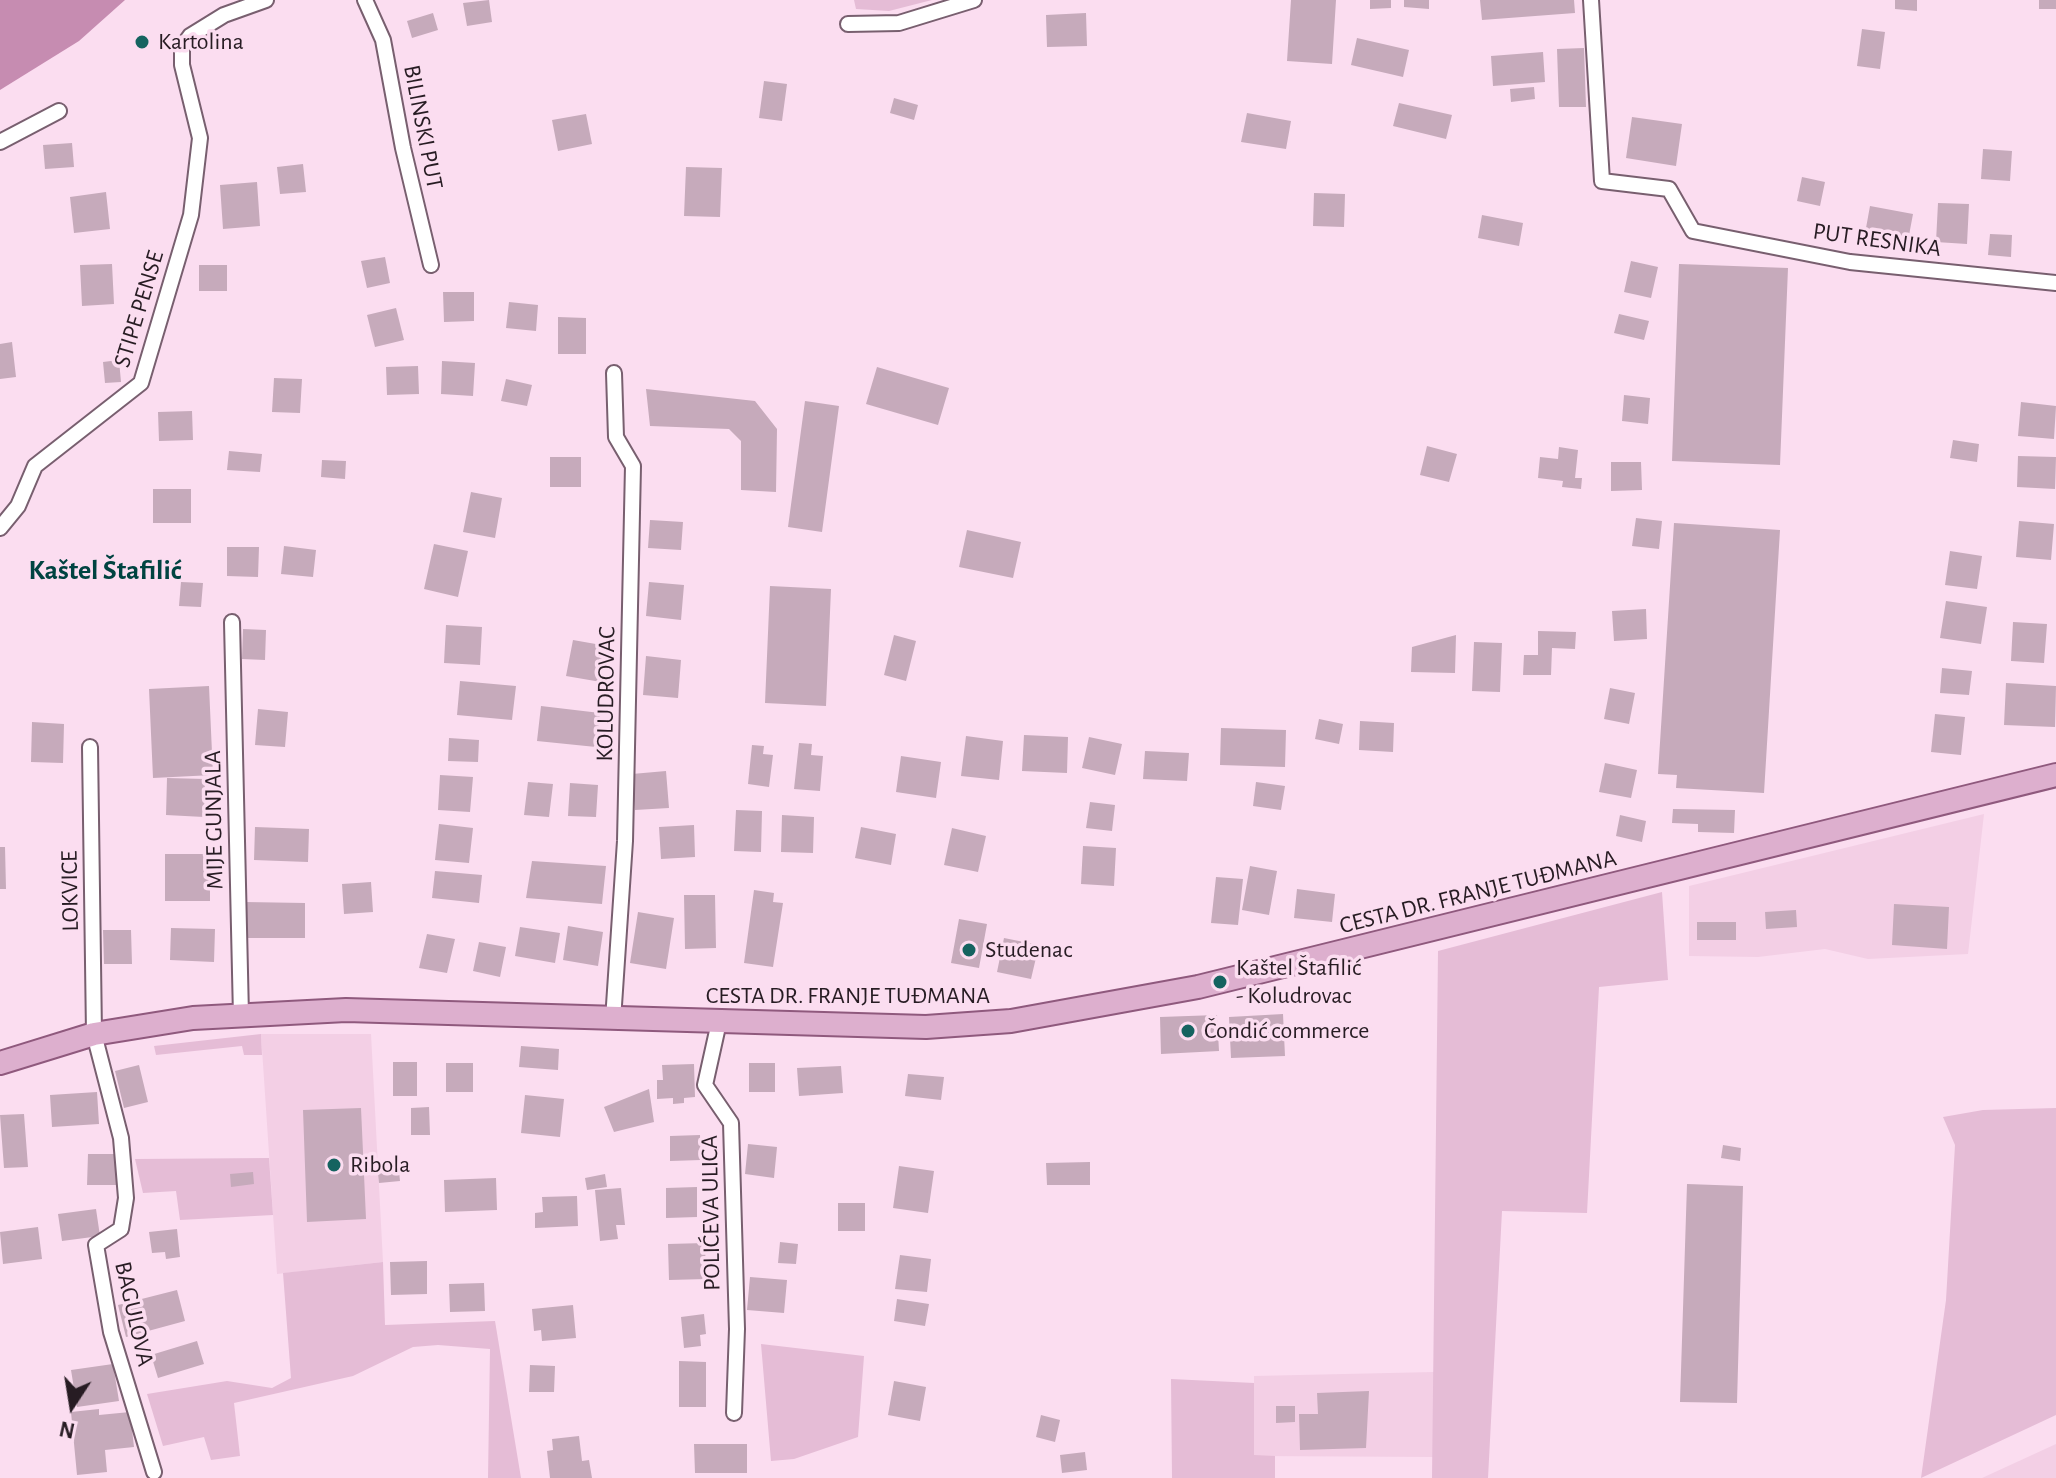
<!DOCTYPE html>
<html>
<head>
<meta charset="utf-8">
<style>
  body { margin:0 }
  #map { position:relative; width:2056px; height:1478px; overflow:hidden; background:#fbddf0; font-family:"Alegreya Sans",sans-serif }
  canvas { display:block }
  .north { position:absolute; left:32px; top:1366px; width:80px; height:80px; -webkit-text-stroke:6px #fbddf0; paint-order:stroke; rotate:192deg; font-size:22px; font-weight:700; line-height:32px; text-align:center; color:#271c23 }
  .north::after { content:''; display:block; margin:auto; width:28px; height:36px; background:#271c23; clip-path:polygon(50% 0,100% 100%,50% 72%,0 100%) }
</style>
</head>
<body>
<div id="map">
<canvas width="2056" height="1478"></canvas>
<div class="north">N</div>
</div>
<script>
const ctx = document.querySelector('canvas').getContext('2d');
ctx.lineJoin = 'round';
function fillPath(path, color) {
  ctx.fillStyle = color;
  ctx.fill(path, 'evenodd');
}
function toPath(rows) {
  const path = new Path2D();
  for (const r of rows) {
    path.moveTo(r[0], r[1]);
    for (let i = 2; i < r.length; i += 2) path.lineTo(r[i], r[i + 1]);
  }
  return path;
}
function strokePath(path, color, width, dash) {
  ctx.strokeStyle = color;
  ctx.lineWidth = width;
  ctx.lineCap = dash ? 'butt' : 'round';
  ctx.setLineDash(dash || []);
  ctx.stroke(path);
}
function write(font, color, halo, rows, align = 'center') {
  ctx.font = font + ' "Alegreya Sans",sans-serif';
  ctx.lineWidth = 7;
  ctx.setLineDash([]);
  ctx.textBaseline = 'middle';
  ctx.strokeStyle = halo;
  ctx.fillStyle = color;
  for (const [text, x, y, turn = 0] of rows) {
    ctx.save();
    ctx.translate(x, y);
    ctx.rotate((+turn || 0) * Math.PI / 180);
    ctx.textAlign = isNaN(turn) ? turn : align;
    if (halo) ctx.strokeText(text, 0, 0);
    ctx.fillText(text, 0, 0);
    ctx.restore();
  }
}
fillPath(toPath([
  [1984,814,1968,954,1868,959,1825,949,1758,957,1689,956,1689,886],
  [261,1034,371,1034,383,1262,277,1274],
  [1434,1372,1433,1457,1254,1456,1254,1376],
  [2056,1444,2056,1478,1982,1478]
]), '#f3cfe5');
fillPath(toPath([
  [854,0,932,0,889,11,856,9],
  [1662,892,1668,980,1599,987,1587,1213,1502,1211,1488,1478,1432,1478,1438,951],
  [261,1034,262,1055,244,1055,242,1046,156,1055,154,1046],
  [2056,1108,2056,1415,1921,1478,1946,1300,1955,1145,1943,1117,1983,1110],
  [269,1158,273,1215,180,1220,176,1191,143,1193,135,1159],
  [383,1262,385,1325,495,1321,521,1478,488,1478,490,1349,438,1345,413,1347,353,1376,234,1403,240,1456,211,1460,204,1437,163,1446,147,1394,227,1381,272,1388,291,1378,283,1273],
  [761,1344,864,1356,858,1437,794,1459,771,1461],
  [1171,1379,1254,1383,1254,1455,1275,1456,1275,1478,1172,1478]
]), '#e5bcd6');
fillPath(toPath([
  [0,0,125,0,79,41,0,90]
]), '#c68cb1');
fillPath(toPath([
  [489,0,492,22,467,26,463,3],
  [1291,0,1336,0,1332,64,1287,61],
  [1370,0,1391,0,1391,8,1370,9],
  [1404,0,1429,0,1429,9,1404,7],
  [1480,0,1574,0,1575,13,1482,20],
  [1895,0,1917,0,1917,11,1895,9],
  [2039,0,2056,0,2056,9,2039,9],
  [433,13,438,30,412,38,407,21],
  [1086,13,1087,46,1047,47,1046,15],
  [1862,29,1885,32,1880,69,1857,66],
  [1357,38,1409,50,1403,77,1351,65],
  [1584,48,1586,107,1559,107,1557,49],
  [1543,52,1545,82,1493,86,1491,56],
  [764,81,787,84,782,121,759,118],
  [1534,87,1535,99,1511,102,1510,89],
  [894,98,918,105,914,120,890,113],
  [1399,103,1452,115,1446,139,1393,126],
  [1247,113,1291,121,1286,149,1241,142],
  [586,114,592,144,558,151,552,120],
  [1632,117,1682,124,1676,166,1626,158],
  [72,143,74,167,45,169,43,145],
  [1983,149,2012,151,2010,181,1981,179],
  [303,164,306,192,280,194,277,167],
  [686,167,722,168,720,217,684,216],
  [1802,177,1825,182,1820,206,1797,201],
  [257,182,260,226,223,229,220,185],
  [106,192,110,229,74,233,70,197],
  [1314,193,1345,194,1344,227,1313,226],
  [1938,203,1969,204,1967,244,1936,242],
  [1870,206,1913,214,1907,246,1864,239],
  [1482,215,1523,223,1519,246,1478,238],
  [1990,234,2012,235,2011,257,1988,255],
  [385,257,390,283,367,288,361,261],
  [1631,261,1658,267,1651,298,1624,292],
  [112,264,114,304,82,306,80,265],
  [1679,264,1788,268,1780,465,1672,461],
  [199,265,227,265,227,291,199,291],
  [443,292,474,292,474,321,444,322],
  [509,302,538,305,536,331,506,328],
  [396,308,404,340,375,347,367,315],
  [1619,314,1649,321,1644,340,1614,333],
  [558,317,586,318,586,354,558,354],
  [12,342,16,377,0,379,0,344],
  [119,360,121,382,105,383,103,362],
  [442,361,475,363,473,396,441,394],
  [418,366,419,394,387,395,386,367],
  [877,367,949,388,938,425,866,404],
  [274,378,302,379,300,413,272,412],
  [506,379,532,385,527,406,501,401],
  [646,389,755,401,777,429,776,492,741,490,741,441,729,429,650,426],
  [1624,395,1650,398,1648,424,1622,421],
  [805,401,839,406,822,532,788,527],
  [2021,402,2056,406,2054,439,2018,436],
  [192,411,193,440,159,441,158,412],
  [1953,440,1979,444,1977,462,1950,458],
  [1427,446,1457,454,1449,482,1420,475],
  [1559,447,1578,450,1575,478,1582,478,1581,489,1562,487,1563,481,1538,478,1540,457,1558,459],
  [229,451,262,454,260,472,227,470],
  [2018,456,2056,457,2055,489,2017,487],
  [550,457,581,457,581,487,550,487],
  [322,460,346,461,345,479,321,477],
  [1611,462,1641,462,1642,490,1611,491],
  [153,489,191,489,191,523,153,523],
  [471,492,502,498,495,538,463,532],
  [1636,518,1662,521,1659,549,1632,546],
  [650,520,683,522,681,550,648,548],
  [2019,521,2054,524,2051,560,2016,557],
  [1674,523,1780,530,1764,793,1676,788,1677,775,1658,774],
  [967,530,1021,542,1013,578,959,567],
  [434,544,468,551,458,597,424,589],
  [284,546,316,550,313,577,281,574],
  [227,547,259,547,258,577,227,576],
  [1950,551,1982,556,1977,589,1945,585],
  [181,582,203,583,201,607,179,606],
  [649,582,684,585,681,620,646,616],
  [770,586,831,589,826,706,765,703],
  [1946,601,1987,607,1981,644,1940,638],
  [1646,609,1647,639,1614,641,1612,611],
  [2013,622,2047,624,2044,663,2011,661],
  [446,625,482,627,480,665,444,663],
  [243,629,266,630,265,660,242,659],
  [1538,631,1576,632,1575,649,1552,648,1551,675,1523,675,1524,655,1538,655],
  [894,635,916,641,906,681,884,675],
  [1456,635,1455,673,1411,672,1412,647],
  [573,640,607,646,601,682,566,676],
  [1474,642,1502,643,1500,692,1472,691],
  [646,656,681,660,678,698,643,695],
  [1942,668,1972,671,1969,695,1940,693],
  [460,681,516,686,512,720,457,715],
  [2006,683,2056,686,2055,727,2004,725],
  [209,686,213,775,153,778,149,689],
  [1610,688,1635,693,1629,724,1604,719],
  [541,706,600,713,596,747,537,741],
  [258,709,288,712,285,747,255,745],
  [1935,714,1965,717,1961,755,1931,752],
  [1319,719,1343,724,1339,744,1315,739],
  [1360,721,1394,723,1393,752,1359,750],
  [32,722,64,724,63,763,31,762],
  [1221,728,1286,730,1285,767,1220,765],
  [1024,735,1068,737,1067,773,1022,771],
  [966,736,1003,741,999,780,961,776],
  [1089,737,1122,744,1115,775,1082,768],
  [449,738,479,740,478,762,448,761],
  [799,743,812,744,811,755,823,756,820,791,794,789],
  [752,745,764,746,763,754,773,755,769,787,748,784],
  [1145,751,1189,753,1187,781,1143,779],
  [901,756,941,762,936,798,896,792],
  [1605,763,1637,770,1631,798,1599,792],
  [666,771,669,808,635,810,632,774],
  [440,775,473,777,470,812,438,810],
  [167,778,205,779,204,817,166,815],
  [528,782,553,784,549,817,524,815],
  [1256,782,1285,786,1281,810,1253,806],
  [570,783,598,785,596,817,568,816],
  [1090,802,1115,805,1112,831,1086,828],
  [1673,809,1735,810,1734,833,1698,832,1698,824,1672,823],
  [736,810,762,811,761,852,734,851],
  [782,815,814,817,813,853,781,852],
  [1620,815,1646,821,1642,842,1616,836],
  [439,824,473,828,469,863,435,860],
  [694,825,695,857,661,859,659,827],
  [255,827,309,829,308,862,254,860],
  [861,827,896,834,891,865,855,858],
  [952,828,986,836,978,872,944,865],
  [1083,846,1116,848,1114,886,1081,884],
  [0,847,5,847,6,889,0,889],
  [165,854,210,854,210,901,165,901],
  [532,861,606,866,602,904,526,898],
  [1250,866,1277,871,1269,915,1242,910],
  [435,871,482,875,479,903,432,898],
  [1216,877,1243,879,1238,925,1211,923],
  [371,882,373,912,344,914,342,884],
  [1297,889,1335,894,1332,922,1294,918],
  [754,890,774,893,773,902,783,903,773,967,744,963],
  [684,895,715,895,716,948,685,949],
  [245,902,305,903,305,938,245,938],
  [1894,904,1949,907,1947,949,1892,945],
  [1796,910,1797,927,1766,929,1765,912],
  [638,912,674,918,666,969,630,963],
  [959,919,987,924,979,968,951,963],
  [1697,922,1736,922,1736,940,1697,940],
  [568,926,603,932,598,966,563,960],
  [520,927,560,933,555,963,515,956],
  [171,928,215,929,214,962,170,960],
  [103,930,131,930,132,964,104,964],
  [427,934,455,939,447,973,419,968],
  [1004,938,1039,945,1031,979,997,972],
  [479,942,506,947,500,977,473,971],
  [1283,1014,1285,1056,1231,1058,1229,1017],
  [1217,1015,1219,1051,1161,1054,1160,1017],
  [521,1046,559,1049,558,1070,519,1067],
  [393,1062,417,1062,417,1096,393,1096],
  [446,1063,473,1063,473,1092,446,1092],
  [749,1063,775,1063,775,1092,749,1092],
  [694,1064,695,1097,684,1098,684,1103,673,1104,673,1098,657,1099,657,1080,663,1080,662,1065],
  [139,1065,148,1102,124,1108,115,1071],
  [841,1066,843,1093,799,1096,797,1068],
  [908,1074,944,1077,941,1100,905,1096],
  [649,1089,654,1122,614,1132,604,1107],
  [97,1092,99,1124,52,1127,50,1095],
  [525,1095,564,1099,560,1137,521,1133],
  [429,1107,430,1135,411,1135,411,1108],
  [361,1108,366,1219,307,1222,303,1110],
  [24,1114,28,1167,4,1168,0,1115],
  [700,1135,701,1160,670,1161,670,1136],
  [748,1144,777,1147,774,1178,745,1174],
  [1723,1145,1741,1148,1740,1161,1721,1158],
  [88,1154,117,1154,117,1185,87,1185],
  [398,1162,400,1181,379,1183,377,1164],
  [1090,1162,1090,1185,1047,1185,1046,1163],
  [899,1166,934,1171,928,1213,893,1208],
  [253,1172,254,1184,231,1187,230,1174],
  [605,1174,607,1187,587,1190,585,1178],
  [496,1178,497,1210,445,1212,444,1180],
  [1687,1184,1743,1186,1737,1403,1680,1402],
  [697,1187,697,1217,666,1218,666,1188],
  [621,1188,625,1225,616,1225,618,1239,600,1241,595,1190],
  [577,1196,578,1226,535,1228,535,1213,543,1212,542,1197],
  [838,1203,865,1203,865,1231,838,1231],
  [96,1209,100,1236,62,1241,58,1214],
  [38,1227,42,1259,3,1264,0,1232],
  [177,1229,180,1257,166,1259,165,1252,152,1253,149,1232],
  [780,1242,798,1244,796,1264,778,1263],
  [705,1243,706,1279,669,1280,668,1244],
  [900,1255,931,1259,927,1292,895,1289],
  [427,1261,427,1294,391,1295,390,1262],
  [750,1277,787,1280,784,1313,747,1310],
  [484,1283,485,1311,450,1312,449,1284],
  [177,1290,185,1321,126,1337,118,1305],
  [897,1299,929,1304,925,1326,894,1321],
  [573,1305,576,1338,542,1341,541,1330,534,1331,532,1309],
  [704,1314,706,1334,700,1335,701,1346,684,1348,681,1317],
  [197,1341,204,1364,158,1378,151,1355],
  [679,1361,706,1362,706,1407,679,1407],
  [113,1364,119,1401,77,1407,71,1370],
  [530,1365,555,1366,554,1392,529,1392],
  [894,1381,926,1387,920,1421,888,1415],
  [1369,1391,1366,1448,1300,1450,1299,1414,1318,1414,1317,1393],
  [1276,1406,1295,1406,1295,1422,1276,1423],
  [99,1409,99,1415,130,1412,134,1447,105,1450,107,1472,77,1475,71,1412],
  [1041,1415,1060,1420,1055,1442,1036,1437],
  [579,1436,582,1461,589,1460,592,1478,550,1478,547,1451,553,1450,552,1439],
  [694,1444,747,1444,747,1473,695,1473],
  [1085,1452,1087,1470,1062,1473,1060,1455]
]), '#c6aabb');
const street = toPath([
  [365,0,383,40,403,148,431,265],
  [1591,0,1602,181,1669,189,1693,231,1850,262,2056,283],
  [848,24,899,23,974,0],
  [0,142,59,111],
  [0,528,18,506,35,466,141,383,191,215,200,138,182,65,182,47,190,36,224,15,266,0],
  [232,622,241,1016],
  [90,747,94,1034,121,1138,126,1198,121,1229,96,1245,111,1332,154,1472],
  [613,1020,625,841,633,466,616,437,614,373],
  [719,1022,705,1085,731,1123,737,1329,734,1413]
]);
const primary = toPath([
  [0,1063,94,1034,193,1018,346,1010,926,1027,1011,1021,1198,987,2056,775]
]);
strokePath(street, '#785f6f', 18);
strokePath(primary, '#8f597d', 26);
strokePath(street, '#fff', 14);
strokePath(primary, '#ddafce', 22);
for (const [x, y, r, color] of [
  [142,42,8,"#156360"],
  [969,950,8,"#156360"],
  [1220,982,8,"#156360"],
  [1188,1031,8,"#156360"],
  [334,1165,8,"#156360"]
]) {
  const dot = new Path2D();
  dot.arc(x, y, r, 0, 2 * Math.PI);
  ctx.fillStyle = color;
  ctx.fill(dot);
  strokePath(dot, '#fbddf0', 3);
}
write('24px', '#271c23', '#fbddf0', [
  ["Kartolina",158,42],
  ["Studenac",985,950],
  ["Kaštel Štafilić",1236,968],
  ["- Koludrovac",1236,996],
  ["Čondić commerce",1204,1031],
  ["Ribola",350,1165]
], 'left');
write('24px', '#271c23', '#fbddf0', [
  ["BILINSKI PUT",423,127,79],
  ["PUT RESNIKA",1877,240,8],
  ["STIPE PENSE",139,309,-73],
  ["KOLUDROVAC",606,694,-89],
  ["MIJE GUNJALA",214,820,-91],
  ["LOKVICE",70,891,-91],
  ["CESTA DR. FRANJE TUĐMANA",1478,892,-14],
  ["CESTA DR. FRANJE TUĐMANA",848,996],
  ["POLIĆEVA ULICA",711,1213,-91],
  ["BAGULOVA",134,1314,77]
]);
write('bold 28px', '#004341', '#fbddf0', [
  ["Kaštel Štafilić",105,571]
]);
</script>
</body>
</html>
